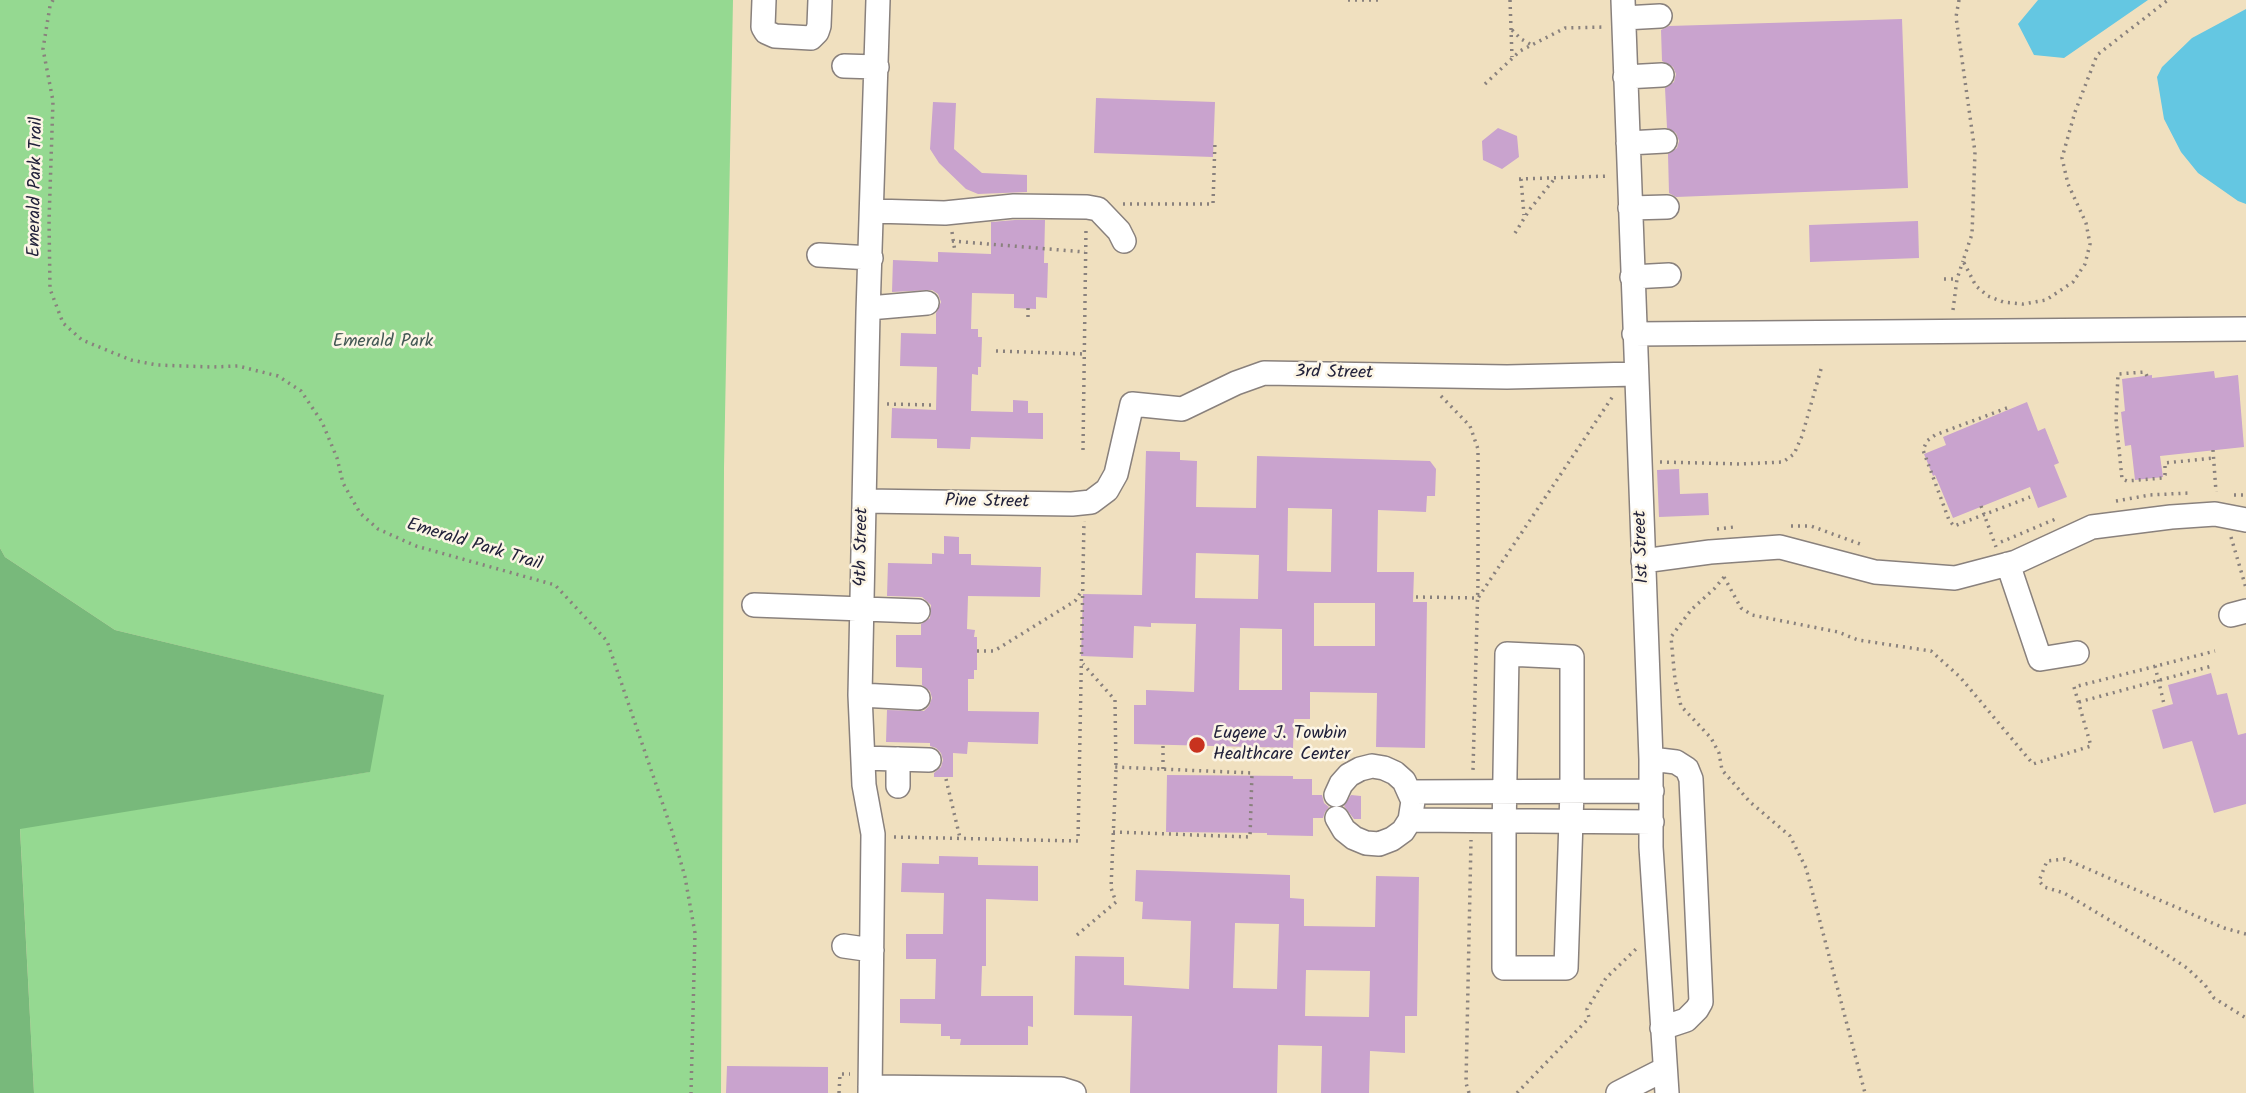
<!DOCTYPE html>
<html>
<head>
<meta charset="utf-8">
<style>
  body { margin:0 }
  canvas { display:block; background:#f0e0bf }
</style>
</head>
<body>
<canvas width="2246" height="1093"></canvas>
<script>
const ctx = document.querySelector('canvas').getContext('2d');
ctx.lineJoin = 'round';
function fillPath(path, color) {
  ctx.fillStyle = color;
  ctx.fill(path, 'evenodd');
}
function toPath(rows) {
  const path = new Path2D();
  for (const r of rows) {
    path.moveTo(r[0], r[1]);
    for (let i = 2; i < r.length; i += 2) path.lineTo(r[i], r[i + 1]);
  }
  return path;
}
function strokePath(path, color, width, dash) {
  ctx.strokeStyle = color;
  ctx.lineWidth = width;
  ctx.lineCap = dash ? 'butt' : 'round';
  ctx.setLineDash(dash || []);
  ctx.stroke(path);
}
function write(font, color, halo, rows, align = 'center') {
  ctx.font = font + ' Kalam,sans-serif';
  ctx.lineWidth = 5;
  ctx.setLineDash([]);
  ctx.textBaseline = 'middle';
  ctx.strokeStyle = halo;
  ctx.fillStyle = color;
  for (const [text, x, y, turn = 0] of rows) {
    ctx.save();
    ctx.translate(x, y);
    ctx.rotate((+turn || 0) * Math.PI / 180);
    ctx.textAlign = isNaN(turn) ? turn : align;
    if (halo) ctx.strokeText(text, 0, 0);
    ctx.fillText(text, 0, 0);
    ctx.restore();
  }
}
fillPath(toPath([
  [0,0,733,0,724,468,721,1093,34,1093,20,828,369,772,383,695,115,630,5,557,0,548]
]), '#95d991');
fillPath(toPath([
  [0,548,5,557,115,630,384,695,370,772,20,829,34,1093,0,1093]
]), '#78b97b');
fillPath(toPath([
  [2038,0,2148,0,2064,58,2034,55,2018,24],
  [2246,9,2246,204,2238,201,2198,173,2181,152,2164,119,2157,77,2162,67,2192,38]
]), '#64c7e2');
fillPath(toPath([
  [1902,19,1908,188,1676,197,1669,193,1668,154,1677,148,1679,141,1676,133,1667,128,1665,88,1674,82,1676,74,1673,67,1662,61,1661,30,1669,26],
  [1096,98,1215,102,1213,157,1094,153],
  [933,102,956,103,954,149,982,173,1027,175,1027,192,978,194,966,189,939,163,930,149],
  [1498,128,1517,136,1519,157,1502,169,1483,160,1482,141],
  [1015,220,1045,220,1044,263,1048,263,1047,298,1036,297,1036,309,1014,308,1014,294,972,293,971,329,978,329,978,337,982,337,981,367,978,367,978,375,972,374,971,411,1013,412,1013,400,1028,401,1028,413,1043,413,1043,439,971,437,970,449,937,448,937,439,891,438,892,408,936,410,937,367,900,366,901,333,936,334,936,313,941,302,938,294,932,290,892,292,893,260,938,262,938,252,991,254,991,222],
  [1918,221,1919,258,1810,262,1809,225],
  [2214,371,2215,378,2238,375,2244,447,2160,456,2163,477,2135,480,2131,445,2125,446,2121,412,2125,411,2122,379,2152,375,2152,378],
  [2027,402,2038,431,2045,428,2059,463,2054,465,2067,497,2038,508,2030,487,1953,518,1935,475,1933,476,1924,454,1946,445,1943,437],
  [1146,451,1180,452,1180,460,1197,461,1196,507,1256,508,1257,456,1430,461,1436,469,1435,496,1427,496,1426,512,1378,510,1377,572,1414,572,1413,602,1427,602,1425,748,1376,747,1377,693,1310,692,1310,719,1294,719,1293,748,1134,744,1134,705,1146,705,1146,690,1194,692,1196,624,1151,623,1151,627,1134,626,1133,658,1081,656,1083,594,1142,595],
  [1288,508,1332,509,1331,572,1287,571],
  [1196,553,1259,555,1258,599,1195,598],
  [1314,603,1375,603,1375,646,1314,646],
  [1240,628,1282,629,1282,690,1239,690],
  [1679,469,1680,494,1708,493,1709,515,1659,517,1657,470],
  [944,536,959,537,959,554,971,554,971,565,1041,567,1040,597,968,596,967,629,975,630,974,637,977,637,977,670,974,670,974,679,968,679,968,711,1039,712,1038,744,968,742,967,754,953,753,953,777,934,777,934,773,941,767,943,760,941,753,936,748,930,746,930,743,886,742,887,710,924,711,929,706,932,698,930,691,922,685,922,668,896,667,896,635,921,635,921,624,930,618,931,605,922,597,887,596,888,563,932,564,932,553,944,554],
  [2211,673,2217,695,2227,693,2238,735,2246,733,2246,804,2214,813,2192,741,2163,749,2152,710,2173,704,2168,685],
  [1167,775,1293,776,1293,779,1312,779,1312,795,1322,795,1324,803,1329,807,1325,812,1323,818,1313,818,1313,836,1267,835,1267,833,1166,832],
  [1351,795,1361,796,1361,819,1354,819,1344,806],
  [939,856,978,857,978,865,1038,866,1038,901,986,899,986,966,982,966,981,996,1033,996,1033,1027,1028,1026,1028,1045,960,1045,961,1039,950,1039,950,1036,941,1036,941,1024,900,1023,900,999,935,999,936,959,906,959,906,934,943,934,944,893,901,892,902,863,939,864],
  [1136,870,1290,875,1290,898,1304,899,1304,926,1375,927,1376,876,1419,877,1417,1016,1405,1016,1405,1053,1370,1051,1369,1093,1321,1093,1322,1046,1278,1045,1277,1093,1130,1093,1132,1016,1074,1015,1075,956,1124,957,1124,985,1189,989,1191,921,1142,919,1143,902,1135,901],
  [1235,923,1279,924,1277,989,1233,988],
  [1306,970,1370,971,1369,1017,1305,1016],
  [727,1066,828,1067,828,1093,726,1093]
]), '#c9a3ce');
const minor = toPath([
  [764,0,763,27,766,32,775,36,811,38,817,32,819,26,820,0],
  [1623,0,1651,759,1651,847,1667,1093],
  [1624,18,1660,16],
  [844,66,877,67],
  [1625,77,1662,75],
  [1628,143,1665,141],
  [1630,208,1667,207],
  [873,211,945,213,1014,206,1087,207,1098,209,1119,231,1124,241],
  [819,255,871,258],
  [1632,277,1669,275],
  [869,308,927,303],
  [1634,334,2246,329],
  [864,501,1072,504,1091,502,1107,490,1116,474,1132,404,1182,409,1236,383,1264,373,1507,377,1636,374],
  [1643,561,1710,552,1780,547,1875,572,1955,578,2016,562,2092,527,2171,517,2215,514,2246,520],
  [2008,564,2040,659,2077,653],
  [754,605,918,611],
  [2231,615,2246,611],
  [1507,654,1572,657,1572,791,1566,968,1504,968,1504,833,1507,654],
  [860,695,918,698],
  [863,758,929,760],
  [1651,759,1676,762,1687,769,1691,779,1701,1002,1697,1009,1686,1020,1662,1028],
  [898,786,898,759],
  [1410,792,1652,791],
  [1336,795,1341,784,1349,775,1360,769,1372,766,1384,768,1395,773,1404,781,1413,801,1410,820,1403,831,1392,839,1379,844,1366,843,1354,838,1344,830,1337,818],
  [1410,820,1652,822],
  [844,946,872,950],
  [870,1087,1061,1089,1074,1093],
  [870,1093,873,834,864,785,860,695,868,313,878,0],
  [1618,1093,1665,1069]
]);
strokePath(minor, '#89817d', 26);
strokePath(toPath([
  [53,0,50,6,43,49,53,101,49,221,50,289,63,323,82,340,131,360,157,365,212,367,238,366,278,376,301,391,322,422,337,458,343,483,360,513,378,529,416,546,555,585,607,641,672,831,685,877,695,933,691,1093],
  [1348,0,1379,0],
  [1510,0,1512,57],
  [1959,0,1956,17,1975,152,1972,234,1963,261,1976,286,1988,296,2003,302,2023,304,2046,300,2073,282,2085,264,2090,244,2086,223,2068,184,2062,158,2075,112,2097,55,2168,0],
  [1512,30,1521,39,1532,45],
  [1485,84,1520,51,1565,28,1606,27],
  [1519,179,1609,176],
  [1521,179,1524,215],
  [1123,204,1213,204,1215,141],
  [952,232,955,252],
  [1515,233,1530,209,1556,177],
  [952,241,1085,252],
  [1944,279,1957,279],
  [1953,310,1957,279,1963,261],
  [1028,317,1028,308],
  [996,351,1085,354],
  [2147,376,2145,372,2118,374,2116,419,2122,479,2127,481,2163,478,2165,475,2165,463,2214,458],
  [1441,396,1470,426,1478,449,1478,581,1473,770],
  [887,404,933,405],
  [2007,408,1935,435,1927,441,1923,450,1949,520,1954,526,2030,497],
  [1083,450,1086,228],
  [2213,450,2216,492],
  [1660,462,1741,464,1783,462,1794,454,1802,436,1821,369],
  [2234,495,2246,495],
  [2116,501,2150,495,2188,493],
  [1981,506,1996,547],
  [1791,526,1811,526,1860,544],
  [1717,529,1734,527],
  [2231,537,2246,588],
  [2001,542,2058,518],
  [1724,577,1741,608,1752,615,1838,632,1858,640,1931,651,1960,677,2033,764,2091,746,2074,687,2215,651],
  [1724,577,1715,588,1691,610,1671,637,1675,680,1681,706,1711,738,1719,753,1722,770,1750,802,1790,836,1806,868,1865,1093],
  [1416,597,1478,598,1613,396],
  [977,651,994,651,1075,601,1081,592],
  [2155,666,2164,704],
  [2079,702,2212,666],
  [1163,769,1163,745],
  [946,779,960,838],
  [1113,832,1250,837,1252,773,1115,767],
  [894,837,1078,841,1084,521],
  [2246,934,2224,928,2065,859,2047,861,2039,881,2044,887,2064,893,2158,949,2187,968,2205,985,2214,998,2246,1018],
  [1077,935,1116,902,1111,888,1116,770,1115,700,1083,664],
  [839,1093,840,1074,850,1074],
  [1469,1093,1466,1083,1471,840],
  [1517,1093,1589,1018,1587,1009,1606,978,1636,949]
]), '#89817d', 3.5, [2, 5]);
strokePath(minor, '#fff', 23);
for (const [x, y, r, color] of [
  [1197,745,9,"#c8321e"]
]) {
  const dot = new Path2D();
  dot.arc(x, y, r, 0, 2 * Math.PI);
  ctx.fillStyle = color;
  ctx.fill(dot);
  strokePath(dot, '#fcf5e5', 2.5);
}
write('18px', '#22223b', '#fcf5e5', [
  ["Emerald Park Trail",37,187,-89],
  ["3rd Street",1334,374,1],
  ["Pine Street",987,503,1],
  ["Emerald Park Trail",474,546,17],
  ["4th Street",863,547,-89],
  ["1st Street",1643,547,-92]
]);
write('18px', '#445955', '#fcf5e5', [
  ["Emerald Park",383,343]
]);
write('18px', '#22223b', '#fcf5e5', [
  ["Eugene J. Towbin",1213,735],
  ["Healthcare Center",1213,756]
], 'left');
</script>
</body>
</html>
